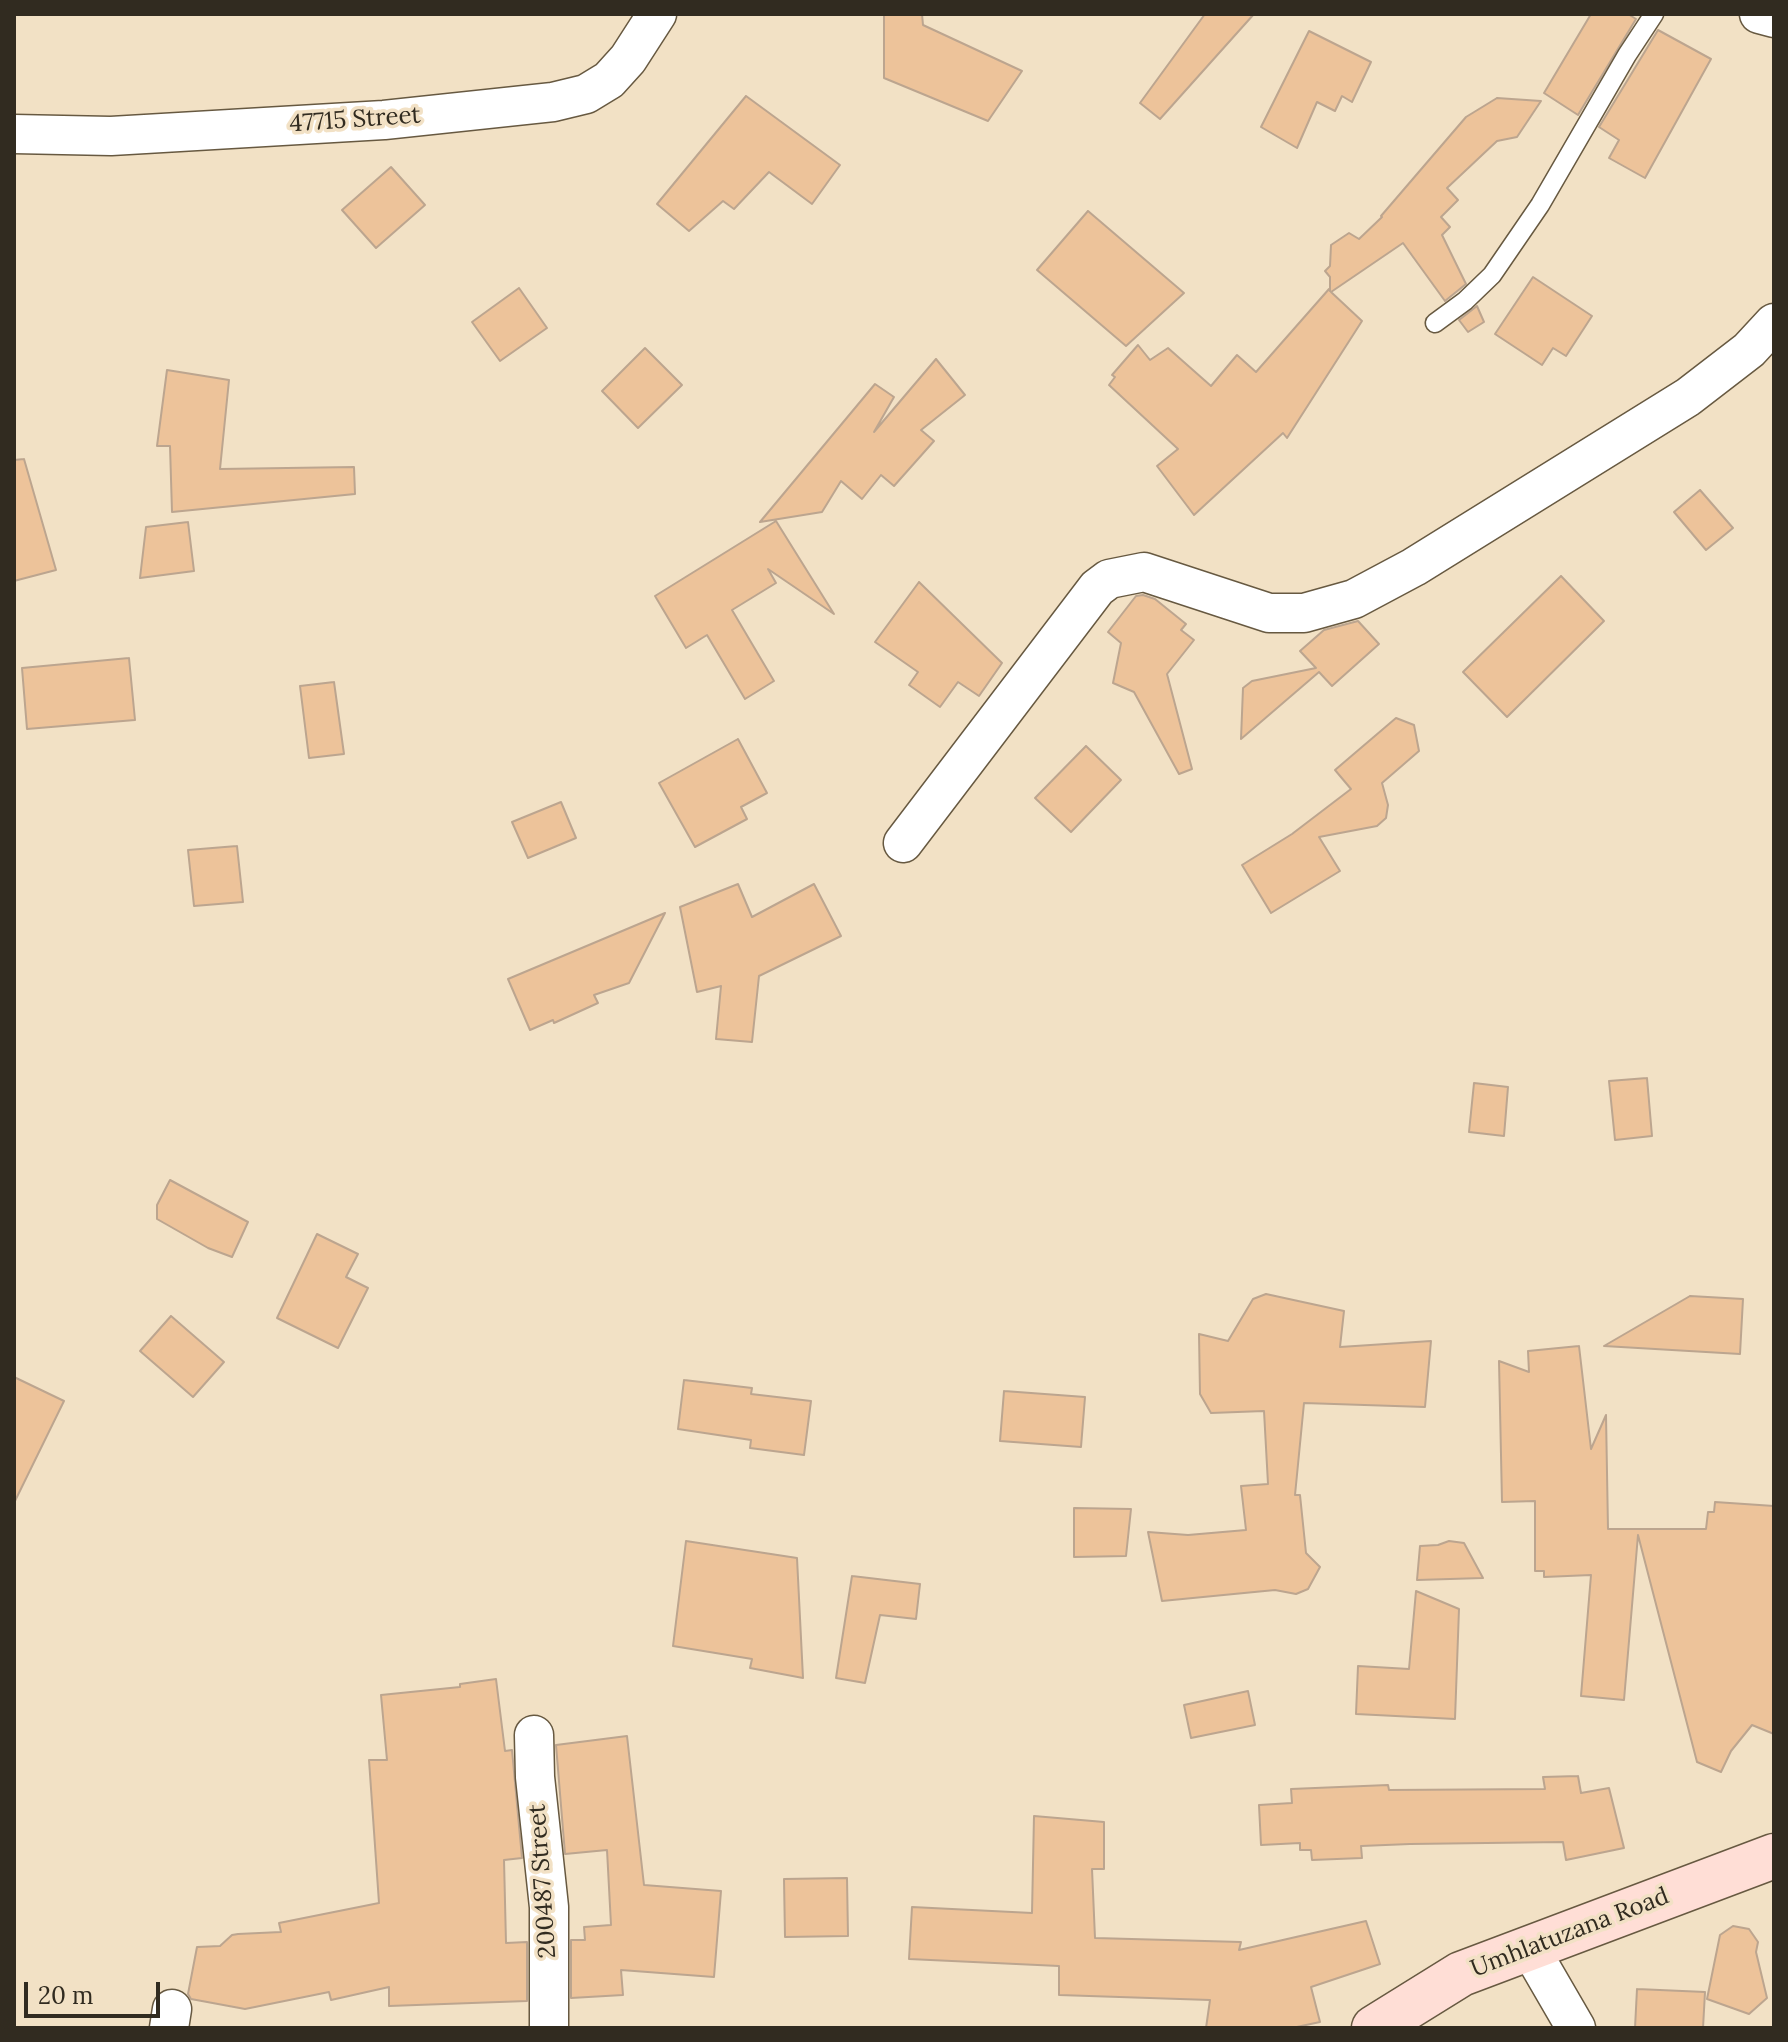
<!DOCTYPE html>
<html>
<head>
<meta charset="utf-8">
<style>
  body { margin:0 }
  #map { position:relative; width:1788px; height:2042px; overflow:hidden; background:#f2e1c5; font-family:Lora,serif }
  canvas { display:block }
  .frame { position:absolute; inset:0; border:16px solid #312b20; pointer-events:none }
  .scale { position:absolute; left:24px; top:1982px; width:136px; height:36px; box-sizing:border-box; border:4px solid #312b20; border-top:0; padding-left:10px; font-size:24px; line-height:28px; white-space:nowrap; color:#312b20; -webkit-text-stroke:6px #f2e1c5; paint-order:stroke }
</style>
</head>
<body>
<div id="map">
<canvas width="1788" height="2042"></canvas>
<div class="frame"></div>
<div class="scale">20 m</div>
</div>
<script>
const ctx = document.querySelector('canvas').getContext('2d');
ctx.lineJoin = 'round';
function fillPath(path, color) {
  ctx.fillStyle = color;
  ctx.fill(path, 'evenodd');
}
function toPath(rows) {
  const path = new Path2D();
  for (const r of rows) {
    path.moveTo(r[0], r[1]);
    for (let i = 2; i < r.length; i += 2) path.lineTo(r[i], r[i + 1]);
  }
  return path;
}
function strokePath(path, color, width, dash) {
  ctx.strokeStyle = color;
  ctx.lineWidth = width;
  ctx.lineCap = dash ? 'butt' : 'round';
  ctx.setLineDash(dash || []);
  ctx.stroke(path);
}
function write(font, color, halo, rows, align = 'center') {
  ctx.font = font + ' Lora,serif';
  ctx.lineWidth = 7;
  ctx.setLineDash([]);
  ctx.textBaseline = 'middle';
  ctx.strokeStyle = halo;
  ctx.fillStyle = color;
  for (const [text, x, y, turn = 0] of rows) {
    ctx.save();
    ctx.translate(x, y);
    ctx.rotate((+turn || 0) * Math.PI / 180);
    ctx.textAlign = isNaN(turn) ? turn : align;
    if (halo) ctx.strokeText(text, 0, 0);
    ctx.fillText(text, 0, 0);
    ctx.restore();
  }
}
const building = toPath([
  [884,14,922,14,923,25,1022,71,988,121,884,78,884,14],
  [1205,14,1254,14,1160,119,1140,103,1205,14],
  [1591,14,1628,14,1636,19,1578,115,1544,93,1591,14],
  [1658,30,1711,59,1645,178,1609,158,1619,140,1599,127,1658,30],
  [1309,31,1371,62,1352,102,1342,96,1335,111,1317,102,1297,148,1261,127,1309,31],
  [746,96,840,165,812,204,769,172,734,209,723,201,689,231,657,204,746,96],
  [1497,98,1541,101,1517,137,1497,141,1447,188,1458,200,1441,217,1450,227,1442,235,1466,284,1445,301,1403,243,1331,292,1362,321,1287,438,1283,433,1194,515,1157,466,1178,449,1109,385,1115,377,1112,375,1138,345,1150,360,1168,348,1211,386,1237,355,1256,372,1329,289,1330,291,1330,277,1325,271,1330,266,1331,245,1349,233,1359,239,1382,217,1381,216,1466,117,1497,98],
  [391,167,425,205,376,248,342,210,391,167],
  [1088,211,1184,293,1126,346,1037,270,1088,211],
  [1533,277,1592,316,1566,356,1553,348,1542,365,1495,334,1533,277],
  [519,288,547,328,500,361,472,322,519,288],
  [1477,306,1484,322,1468,332,1459,320,1477,306],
  [645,348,682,385,638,428,602,391,645,348],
  [936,359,965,395,921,430,934,441,894,486,881,475,862,499,841,481,822,512,760,522,875,384,894,397,874,432,936,359],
  [167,370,229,380,220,469,354,467,355,494,172,512,170,446,157,446,167,370],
  [24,459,56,570,14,581,14,460,24,459],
  [1700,490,1733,528,1706,550,1674,512,1700,490],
  [776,521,834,614,768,569,776,583,732,610,774,681,745,699,707,635,686,648,655,596,776,521],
  [188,522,194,571,140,578,146,527,188,522],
  [1561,576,1604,621,1507,717,1463,672,1561,576],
  [919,582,1002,663,979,696,958,682,940,707,909,685,918,672,875,642,919,582],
  [1143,595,1155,599,1186,624,1181,630,1194,640,1167,674,1192,769,1179,774,1134,692,1113,683,1121,643,1108,632,1136,596,1143,595],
  [1358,621,1379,644,1332,686,1319,672,1241,739,1243,688,1252,681,1316,668,1300,651,1324,630,1358,621],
  [129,658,135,720,27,729,22,668,129,658],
  [334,682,344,754,309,758,300,686,334,682],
  [1396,718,1414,725,1419,751,1382,783,1388,805,1386,818,1377,826,1319,837,1340,871,1271,913,1242,865,1292,834,1351,789,1335,770,1396,718],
  [738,739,767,793,741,807,747,819,695,847,659,783,738,739],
  [1086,746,1121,780,1071,832,1035,798,1086,746],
  [561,802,576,838,528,858,512,822,561,802],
  [237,846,243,902,194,906,188,850,237,846],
  [738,884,752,917,814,884,841,936,759,976,752,1042,716,1039,721,986,697,992,680,907,738,884],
  [665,913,629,983,594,995,598,1003,554,1023,553,1020,530,1030,508,979,665,913],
  [1647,1078,1652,1136,1615,1140,1609,1081,1647,1078],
  [1474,1083,1508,1087,1504,1136,1469,1132,1474,1083],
  [170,1180,248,1222,232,1257,208,1248,157,1219,157,1205,170,1180],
  [317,1234,358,1254,346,1277,368,1288,338,1348,277,1318,317,1234],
  [1266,1294,1344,1311,1340,1347,1431,1341,1425,1407,1304,1403,1295,1495,1300,1495,1306,1553,1320,1567,1308,1589,1296,1594,1275,1590,1162,1601,1148,1532,1188,1535,1246,1530,1241,1486,1268,1484,1264,1411,1211,1413,1200,1394,1199,1334,1228,1341,1253,1299,1266,1294],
  [1690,1296,1743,1299,1740,1354,1604,1346,1690,1296],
  [171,1316,224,1362,193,1397,140,1351,171,1316],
  [1579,1346,1591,1449,1606,1415,1608,1529,1706,1529,1708,1512,1714,1512,1715,1502,1774,1506,1774,1734,1752,1725,1731,1751,1721,1772,1697,1762,1638,1535,1624,1700,1581,1696,1591,1575,1544,1577,1544,1571,1535,1571,1535,1501,1502,1502,1499,1361,1529,1372,1528,1351,1579,1346],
  [14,1377,64,1401,14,1503,14,1377],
  [684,1380,752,1388,751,1394,811,1401,804,1455,750,1448,751,1440,678,1429,684,1380],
  [1004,1391,1085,1397,1081,1447,1000,1441,1004,1391],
  [1074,1508,1131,1509,1126,1556,1074,1557,1074,1508],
  [686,1541,797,1558,803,1678,750,1668,752,1659,673,1646,686,1541],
  [1449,1541,1464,1543,1483,1578,1417,1580,1420,1546,1438,1545,1449,1541],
  [852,1576,920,1584,916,1619,880,1615,865,1683,836,1678,852,1576],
  [1416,1591,1459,1609,1455,1719,1356,1714,1358,1666,1409,1669,1416,1591],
  [496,1679,505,1751,512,1750,522,1858,504,1860,506,1943,527,1942,527,2001,389,2006,389,1987,331,2000,329,1992,245,2009,191,1999,188,1994,197,1947,220,1946,232,1935,238,1934,281,1932,279,1923,379,1903,369,1760,387,1760,381,1695,460,1687,460,1684,496,1679],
  [1248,1691,1255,1725,1191,1738,1184,1705,1248,1691],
  [627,1736,644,1885,721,1891,714,1977,621,1970,623,1995,571,1998,571,1940,585,1940,584,1927,611,1925,607,1850,565,1854,556,1745,627,1736],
  [1578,1776,1581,1793,1609,1788,1624,1848,1566,1860,1563,1842,1410,1844,1361,1846,1362,1858,1312,1860,1311,1850,1300,1850,1300,1843,1261,1845,1259,1805,1292,1803,1291,1789,1388,1785,1389,1790,1545,1789,1543,1777,1578,1776],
  [1034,1816,1104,1822,1104,1869,1092,1869,1095,1938,1241,1942,1239,1950,1366,1921,1380,1964,1311,1987,1320,2022,1292,2028,1206,2028,1210,2000,1059,1995,1059,1966,909,1959,912,1907,1032,1913,1034,1816],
  [847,1878,848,1936,785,1937,784,1879,847,1878],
  [1733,1926,1749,1929,1758,1942,1756,1952,1767,1998,1749,2014,1707,1999,1720,1935,1733,1926],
  [1637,1989,1705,1992,1703,2028,1635,2028,1637,1989]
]);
fillPath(building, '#edc39a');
strokePath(building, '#bca58f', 2);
const lane = toPath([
  [1435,323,1465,301,1492,275,1540,205,1627,55,1654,14]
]);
const street = toPath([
  [1759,14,1774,18],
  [14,134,111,136,384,120,553,102,586,94,609,80,628,59,657,14],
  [903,843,1097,588,1109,579,1144,572,1269,613,1304,613,1354,599,1414,567,1688,397,1749,350,1774,323],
  [534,1735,535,1777,549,1907,549,2028],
  [1529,1947,1576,2028],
  [169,2028,172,2009]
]);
const secondary = toPath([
  [1374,2028,1461,1974,1774,1856]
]);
strokePath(lane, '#675941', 21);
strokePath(street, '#675941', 41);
strokePath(secondary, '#675941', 47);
strokePath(lane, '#fff', 18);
strokePath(street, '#fff', 38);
strokePath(secondary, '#ffded6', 44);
write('24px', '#312b20', '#f2e1c5', [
  ["47715 Street",355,120,-4],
  ["200487 Street",543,1881,-94],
  ["Umhlatuzana Road",1570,1933,-21]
]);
</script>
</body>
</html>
